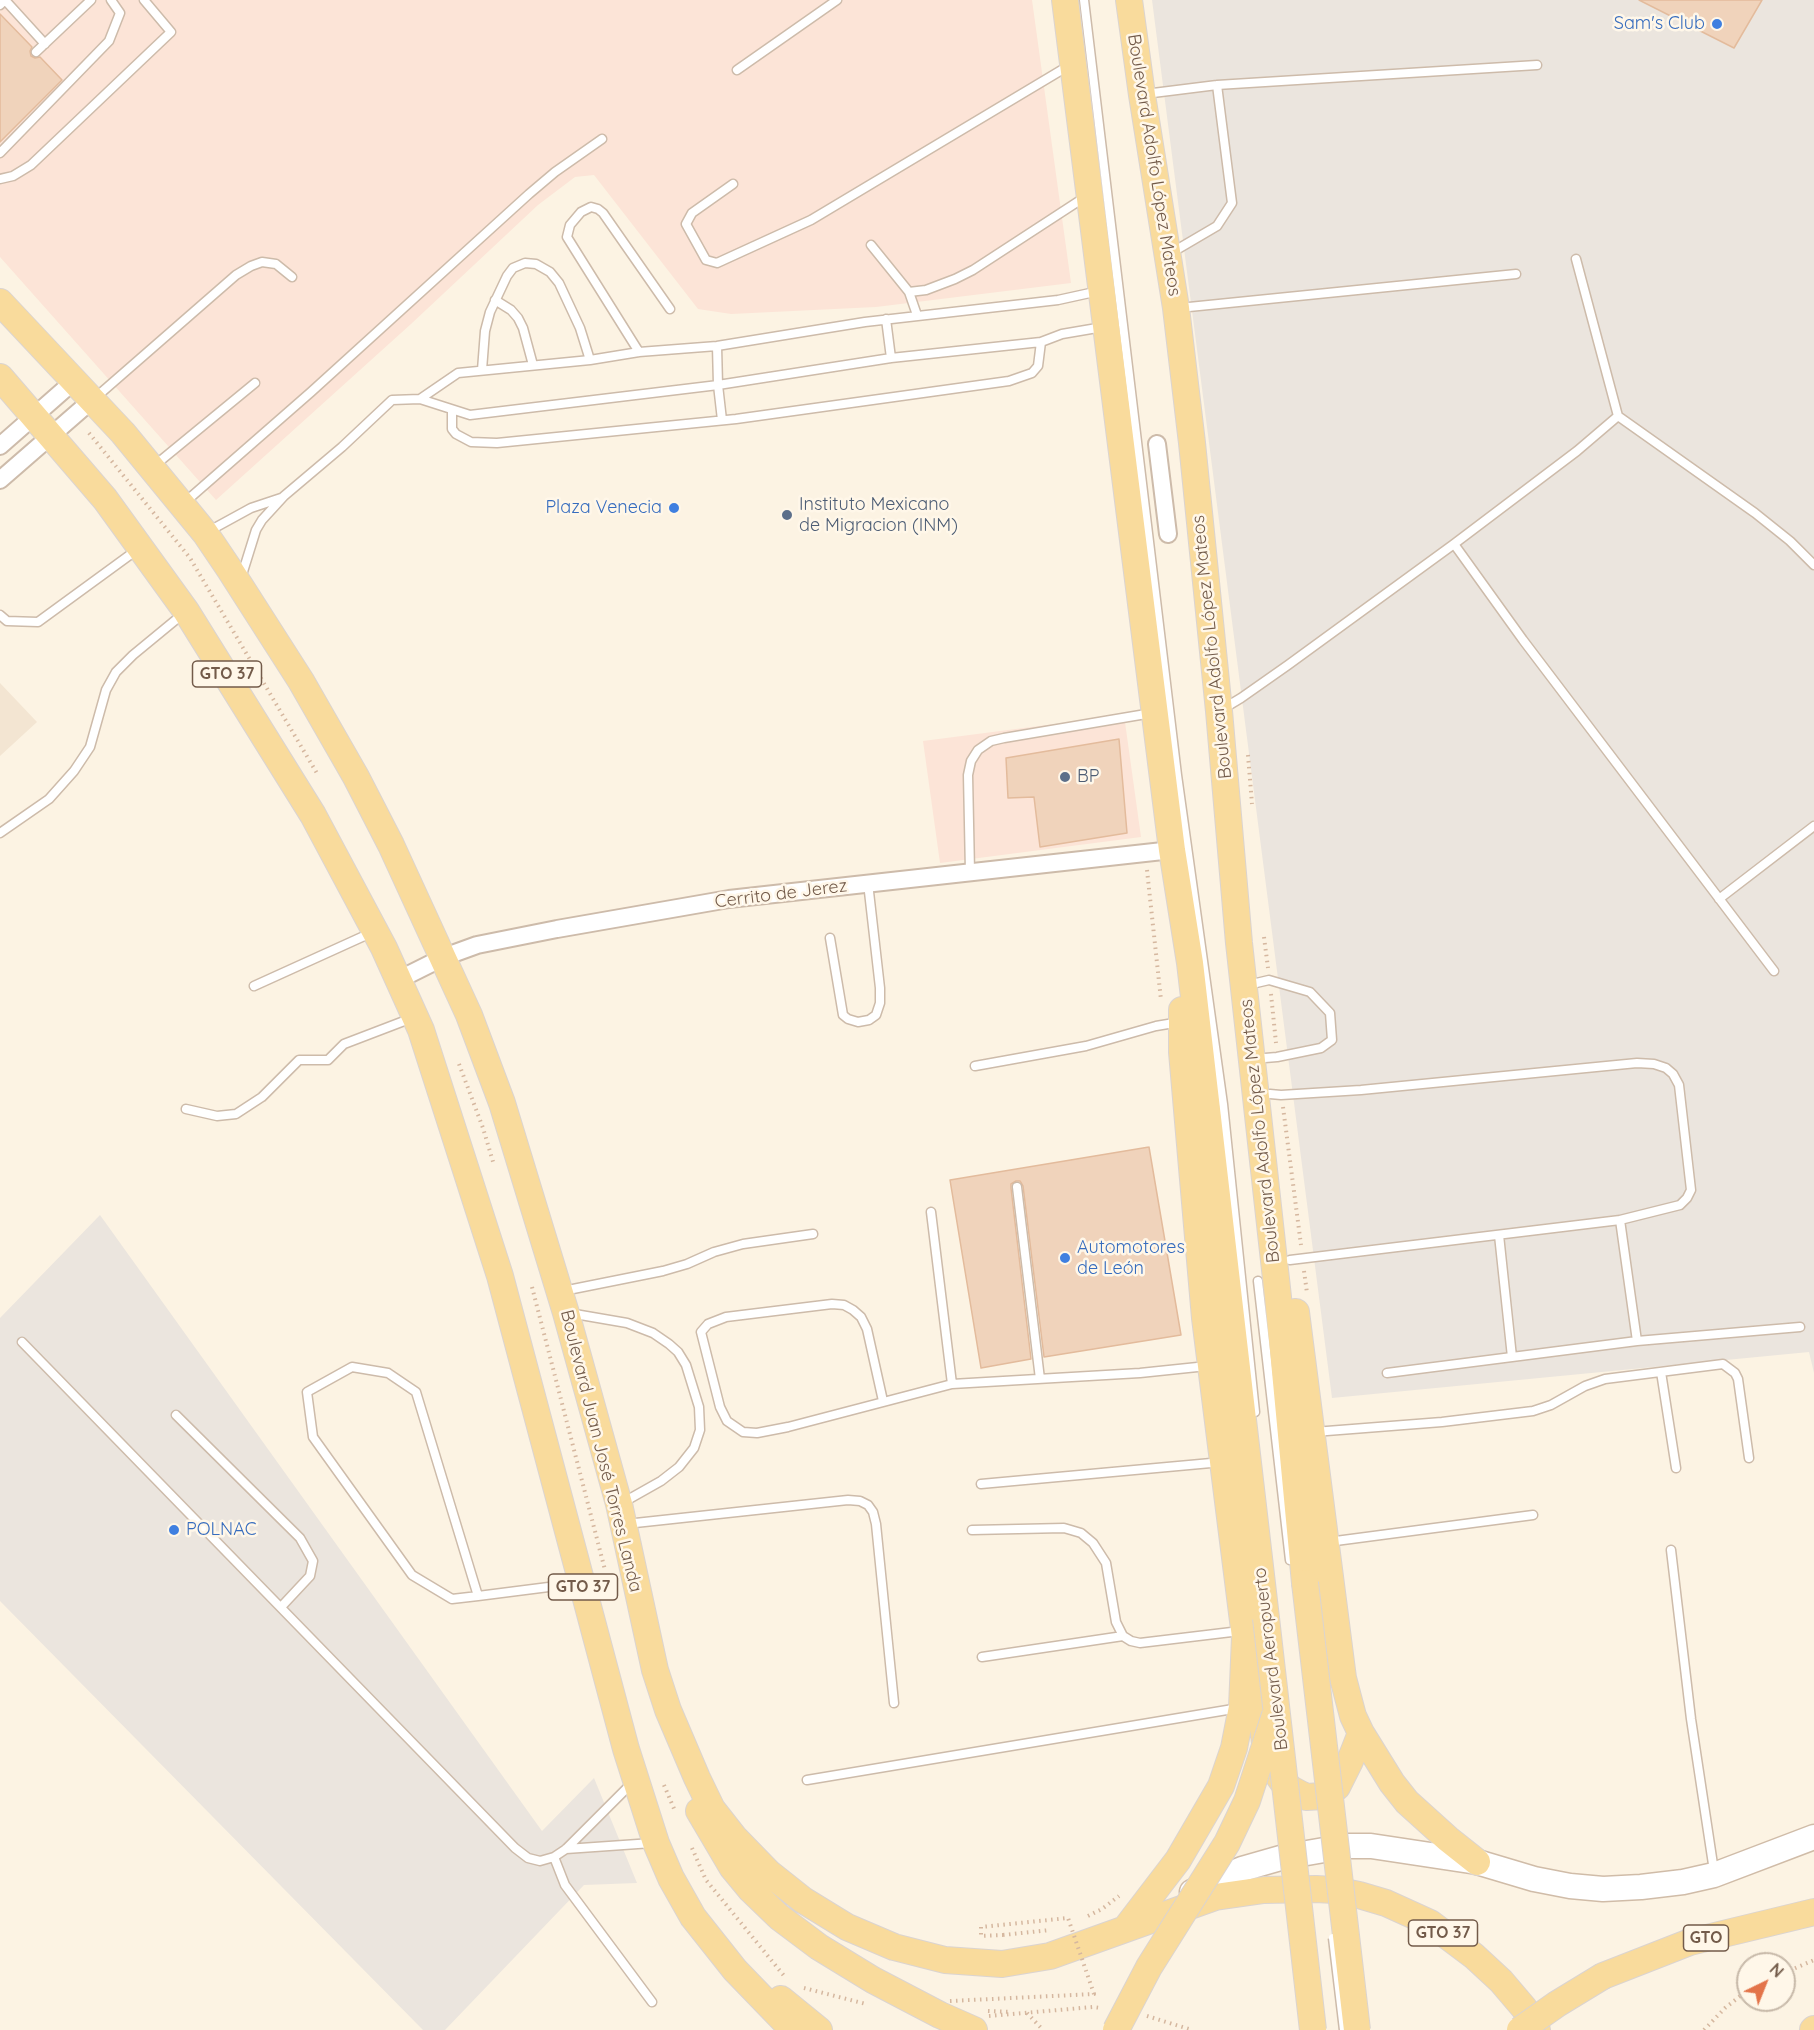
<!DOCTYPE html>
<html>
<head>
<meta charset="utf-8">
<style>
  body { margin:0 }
  #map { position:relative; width:1814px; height:2030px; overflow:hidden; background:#fcf3e3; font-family:Quicksand,sans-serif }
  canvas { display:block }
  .north { position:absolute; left:1736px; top:1952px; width:60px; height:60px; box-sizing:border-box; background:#fff7e9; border:2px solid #c7b9a9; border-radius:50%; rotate:43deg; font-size:16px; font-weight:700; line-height:24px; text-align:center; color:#735b4a }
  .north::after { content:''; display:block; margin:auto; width:21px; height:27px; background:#e3744a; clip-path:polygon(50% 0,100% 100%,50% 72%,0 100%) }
</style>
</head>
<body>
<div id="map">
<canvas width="1814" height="2030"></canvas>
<div class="north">N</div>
</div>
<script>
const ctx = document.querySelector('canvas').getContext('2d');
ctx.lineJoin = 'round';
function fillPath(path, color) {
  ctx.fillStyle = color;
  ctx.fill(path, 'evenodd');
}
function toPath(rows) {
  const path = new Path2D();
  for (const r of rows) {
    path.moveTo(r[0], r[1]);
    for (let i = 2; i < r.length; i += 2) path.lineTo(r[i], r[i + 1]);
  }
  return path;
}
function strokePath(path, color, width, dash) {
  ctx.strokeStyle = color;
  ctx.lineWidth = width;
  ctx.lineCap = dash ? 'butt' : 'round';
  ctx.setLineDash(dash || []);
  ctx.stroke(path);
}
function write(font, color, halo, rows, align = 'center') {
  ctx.font = font + ' Quicksand,sans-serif';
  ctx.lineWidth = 5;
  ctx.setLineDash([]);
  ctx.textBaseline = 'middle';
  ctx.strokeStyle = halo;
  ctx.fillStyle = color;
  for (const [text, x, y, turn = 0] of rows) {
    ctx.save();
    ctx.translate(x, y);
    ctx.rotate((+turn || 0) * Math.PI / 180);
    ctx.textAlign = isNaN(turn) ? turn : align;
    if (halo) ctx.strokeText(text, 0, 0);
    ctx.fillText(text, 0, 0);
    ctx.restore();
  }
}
fillPath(toPath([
  [0,683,37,722,0,756]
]), '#f3e5d2');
fillPath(toPath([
  [0,0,1032,0,1071,283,876,307,731,314,698,309,594,175,575,177,538,205,411,324,216,500,0,257],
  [1124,715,1141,837,940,863,923,741]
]), '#fce4d7');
fillPath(toPath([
  [1152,0,1814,0,1814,1373,1809,1352,1332,1398],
  [100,1215,542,1831,594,1778,637,1883,584,1885,445,2030,423,2030,0,1601,0,1318]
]), '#ebe5de');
const building = toPath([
  [1639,0,1762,0,1734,48,1639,0],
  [0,14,32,47,30,51,31,56,35,58,40,57,62,80,0,142,0,14],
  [1119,739,1127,833,1040,847,1034,797,1008,798,1006,758,1119,739],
  [1149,1147,1181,1335,1044,1357,1023,1186,1020,1181,1016,1181,1011,1184,1011,1188,1031,1359,981,1368,950,1180,1149,1147]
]);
fillPath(building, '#f0d3bb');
strokePath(building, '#e3bb9c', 1.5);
const lane = toPath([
  [1084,0,1177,775,1223,1104,1255,1412],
  [0,5,5,0,45,44],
  [36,52,91,0],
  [737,70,837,0],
  [1145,94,1217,85,1537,65],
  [0,153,109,41,120,13,111,0],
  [0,179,13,176,31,165,171,32,144,0],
  [733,184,692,213,686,224,706,260,717,263,811,220,1070,65],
  [871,245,909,292,926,290,955,279,973,270,1085,197],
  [1171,253,1217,226,1232,203,1217,85],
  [909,292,917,315],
  [495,300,511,310,518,318,523,328,533,365],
  [1179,308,1516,274],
  [886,319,891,358],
  [717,346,718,385,722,420],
  [639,352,567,237,570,225,581,212,591,207,598,209,603,213,670,309],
  [482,370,485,331,490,312,507,276,513,268,525,263,536,264,550,272,559,283,580,328,590,360],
  [95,398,236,275,251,266,262,262,276,264,292,277],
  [420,399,458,373,590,360,639,352,717,346,865,322,1058,300,1099,291],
  [452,410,452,429,456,434,471,442,497,443,736,419,1009,381,1032,373,1038,366,1041,342],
  [1618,416,1755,513,1790,541,1814,565],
  [154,466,255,383],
  [184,503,311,392,529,194,555,172,602,139],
  [209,531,251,508,281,498],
  [1454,544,1523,640,1774,971],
  [241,578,256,530,262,520,284,496,342,447,392,400,420,399,470,415,718,385,891,358,1041,342,1062,334,1103,327],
  [0,615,7,621,38,622,138,549],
  [1221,710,1241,698,1288,665,1454,544,1577,451,1618,416,1576,259],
  [0,833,49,799,74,771,90,747,106,690,116,672,133,655,184,613],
  [970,872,968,775,971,761,978,750,991,741,1004,738,1152,713],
  [1719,899,1814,826],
  [830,938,843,1015,848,1019,858,1022,869,1020,876,1015,880,1003,880,988,868,883],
  [1252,984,1269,980,1310,992,1330,1013,1332,1040,1321,1048,1277,1057,1265,1058],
  [254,986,373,932],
  [975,1066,1086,1046,1156,1026,1180,1022],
  [1270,1094,1281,1095,1361,1090,1637,1063,1654,1064,1666,1068,1673,1074,1679,1085,1691,1190,1687,1198,1680,1205,1620,1220,1637,1341,1800,1327],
  [186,1109,217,1116,236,1114,262,1097,299,1060,328,1060,344,1044,412,1018],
  [1017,1187,1040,1379],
  [931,1212,952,1384,1140,1373,1207,1366],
  [1499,1235,1512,1357],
  [1290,1260,1620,1220],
  [1258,1281,1290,1560],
  [563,1291,663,1271,687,1264,714,1252,743,1244,813,1234],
  [569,1313,627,1323,653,1333,669,1344,678,1352,686,1365,699,1407,700,1430,694,1448,679,1467,661,1481,622,1503],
  [22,1342,515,1848,528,1858,540,1861,554,1857,566,1849,632,1783],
  [1661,1372,1676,1468],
  [1387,1373,1637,1341],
  [883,1401,867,1329,861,1317,853,1310,844,1305,832,1304,726,1317,708,1324,701,1332,720,1407,727,1421,743,1432,757,1433,788,1427,952,1384],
  [176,1415,300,1538,313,1561,310,1576,281,1607],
  [1314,1432,1442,1422,1533,1411,1551,1405,1585,1386,1605,1379,1723,1364,1735,1373,1738,1379,1749,1458],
  [981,1484,1222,1462],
  [626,1524,848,1500,860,1501,868,1505,873,1512,876,1524,894,1703],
  [972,1530,1064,1528,1081,1533,1093,1543,1106,1563,1116,1622,1123,1636,1131,1641,1140,1643,1240,1631],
  [1328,1542,1533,1515],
  [1671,1550,1691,1719,1714,1871],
  [478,1596,416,1392,388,1373,352,1367,307,1392,313,1437,412,1575,452,1599,478,1596,580,1583],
  [982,1657,1123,1636],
  [807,1780,1239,1708],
  [566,1849,652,1843],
  [554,1857,565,1885,652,2002]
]);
const street = toPath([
  [1157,444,1168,534],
  [0,446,74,381],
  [0,480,92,400],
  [398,980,444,957,477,945,557,929,729,899,1172,850]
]);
const secondary = toPath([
  [1192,1892,1215,1880,1242,1869,1284,1857,1347,1846,1371,1846,1477,1862,1534,1879,1570,1886,1603,1889,1641,1887,1683,1882,1714,1875,1814,1837]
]);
const primary = toPath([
  [1065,0,1172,850,1190,963,1266,1618],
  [1129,0,1142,95,1176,308,1192,443,1219,711,1239,943,1278,1297,1305,1583],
  [0,302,123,433,205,533,230,570,301,681,356,777,391,845,469,1015,502,1103,566,1313,619,1504,655,1670,668,1710,697,1778,712,1809,734,1837,769,1873,803,1900,847,1927,894,1947,945,1960,1002,1964,1050,1956,1215,1897,1264,1890,1316,1889,1334,1890,1359,1895,1386,1903,1430,1923,1474,1956,1501,1981,1524,2008,1537,2030],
  [0,377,105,499,186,611,313,815,384,948,421,1030,500,1276,626,1749,656,1843,671,1878,693,1917,735,1970,793,2030],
  [1296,1312,1343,1678,1353,1716,1361,1733,1392,1783,1407,1802,1448,1839,1477,1862],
  [1254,1666,1259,1690,1266,1752,1273,1768,1282,1781,1291,1789,1306,1797,1324,1796,1337,1787,1350,1761,1361,1733],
  [699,1811,732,1867,751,1890,779,1917,819,1947,873,1980,940,2015,974,2030],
  [1126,1928,1178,1860,1221,1786,1234,1748,1242,1707,1245,1637,1205,1318,1182,1052,1182,1010],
  [1603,1976,1690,1942,1814,1912],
  [781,1999,819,2030],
  [1813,2030,1814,2029]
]);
strokePath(lane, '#cdbbaa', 11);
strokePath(street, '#cdbbaa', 20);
strokePath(secondary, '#d0bca8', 27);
strokePath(primary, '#dbd4d0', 28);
strokePath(toPath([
  [89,433,190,558,318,775],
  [1248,755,1252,804],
  [1147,870,1161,1000],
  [1264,937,1268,968],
  [1271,994,1276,1043],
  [459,1064,483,1128,494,1165],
  [1283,1107,1301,1245],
  [1304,1271,1307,1293],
  [532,1287,605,1570],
  [664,1785,675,1811],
  [692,1848,706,1880,785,1977],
  [1088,1916,1102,1909,1119,1896],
  [1003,1935,1050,1930],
  [1784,1973,1814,1960],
  [804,1988,866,2004],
  [988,2011,1011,2012],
  [1027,2013,1043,2030],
  [989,2016,1093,2007,1101,2008],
  [1147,2016,1192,2030],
  [1704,2030,1725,2008,1748,1990]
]), '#d5b79f', 4, [1.5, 4.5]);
strokePath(lane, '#fff', 8);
strokePath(street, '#fff', 16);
strokePath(secondary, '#fff', 24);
strokePath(primary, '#f9db9c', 26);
const laneBridge = toPath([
  [1333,1938,1344,2030]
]);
const primaryBridge = toPath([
  [1305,1583,1357,2030],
  [1266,1618,1313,2030],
  [1116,2030,1149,1967,1227,1843,1247,1801,1275,1715],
  [1520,2030,1557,2004,1603,1976]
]);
strokePath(laneBridge, '#cdbbaa', 11, []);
strokePath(primaryBridge, '#dbd4d0', 28, []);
strokePath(toPath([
  [950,2001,1094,1994,1068,1918,981,1927,981,1936,1003,1935]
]), '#d5b79f', 4, [1.5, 4.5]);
strokePath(laneBridge, '#fff', 8);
strokePath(primaryBridge, '#f9db9c', 26);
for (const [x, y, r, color] of [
  [1717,24,6,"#3f7fe0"],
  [674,508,6,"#3f7fe0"],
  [787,515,6,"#5c6f8a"],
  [1065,777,6,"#5c6f8a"],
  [1065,1258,6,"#3f7fe0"],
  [174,1530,6,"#3f7fe0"]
]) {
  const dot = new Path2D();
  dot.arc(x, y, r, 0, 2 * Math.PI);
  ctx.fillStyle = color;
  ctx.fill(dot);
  strokePath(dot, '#fff7e9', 2);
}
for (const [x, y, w] of [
  [227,674,69],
  [583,1587,69],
  [1443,1933,69],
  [1706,1938,45]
]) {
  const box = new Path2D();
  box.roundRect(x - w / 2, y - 13, w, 26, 4.5);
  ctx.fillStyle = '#fff7e9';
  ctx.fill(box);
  strokePath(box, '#735b4a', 1.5);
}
write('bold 16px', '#735b4a', null, [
  ["GTO 37",227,674],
  ["GTO 37",583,1587],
  ["GTO 37",1443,1933],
  ["GTO",1706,1938]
]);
write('18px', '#366cbe', '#fff7e9', [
  ["Sam's Club",1705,24],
  ["Plaza Venecia",662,508],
  ["Automotores",1077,1248,"left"],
  ["de León",1077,1269,"left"],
  ["POLNAC",186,1530,"left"]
], 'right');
write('18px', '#735b4a', '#fff7e9', [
  ["Boulevard Adolfo López Mateos",1154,165,81],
  ["Boulevard Adolfo López Mateos",1212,647,-96],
  ["Cerrito de Jerez",781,894,-7],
  ["Boulevard Adolfo López Mateos",1260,1131,-96],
  ["Boulevard Juan José Torres Landa",601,1451,76],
  ["Boulevard Aeropuerto",1271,1659,-97]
]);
write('18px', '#4e5e75', '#fff7e9', [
  ["Instituto Mexicano",799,505],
  ["de Migracion (INM)",799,526],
  ["BP",1077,777]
], 'left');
</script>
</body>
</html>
